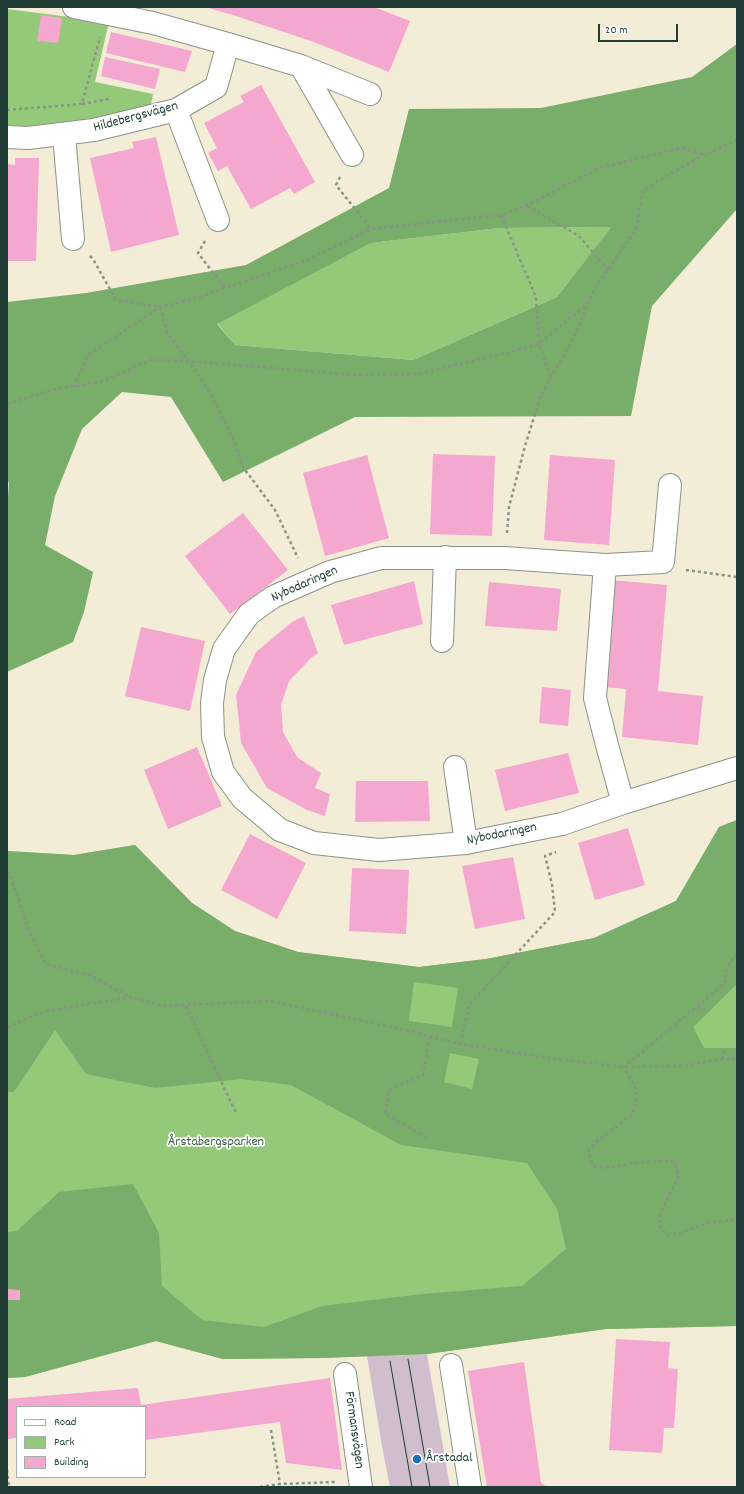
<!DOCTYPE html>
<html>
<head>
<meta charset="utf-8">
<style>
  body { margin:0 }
  #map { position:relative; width:744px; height:1494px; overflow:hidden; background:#f3ecd7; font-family:Dekko,sans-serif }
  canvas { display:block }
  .frame { position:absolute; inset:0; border:8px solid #1f3d34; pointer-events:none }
  .legend { position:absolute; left:16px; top:1406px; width:130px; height:72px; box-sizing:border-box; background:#fff; border:1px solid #a5b1ae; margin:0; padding:5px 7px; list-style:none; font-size:12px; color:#1f3d34 }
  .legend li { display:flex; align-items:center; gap:8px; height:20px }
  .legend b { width:20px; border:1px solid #a5b1ae }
  .scale { position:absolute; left:598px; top:24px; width:80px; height:18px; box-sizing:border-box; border:2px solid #1f3d34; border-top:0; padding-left:5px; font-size:12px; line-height:14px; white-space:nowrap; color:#1f3d34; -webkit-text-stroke:3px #fff; paint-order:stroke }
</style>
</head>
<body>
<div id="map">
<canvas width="744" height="1494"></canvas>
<div class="frame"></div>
<ul class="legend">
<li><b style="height:5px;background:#fff"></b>Road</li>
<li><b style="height:11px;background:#95c97a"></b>Park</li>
<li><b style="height:11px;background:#f4a8d0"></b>Building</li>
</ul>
<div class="scale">20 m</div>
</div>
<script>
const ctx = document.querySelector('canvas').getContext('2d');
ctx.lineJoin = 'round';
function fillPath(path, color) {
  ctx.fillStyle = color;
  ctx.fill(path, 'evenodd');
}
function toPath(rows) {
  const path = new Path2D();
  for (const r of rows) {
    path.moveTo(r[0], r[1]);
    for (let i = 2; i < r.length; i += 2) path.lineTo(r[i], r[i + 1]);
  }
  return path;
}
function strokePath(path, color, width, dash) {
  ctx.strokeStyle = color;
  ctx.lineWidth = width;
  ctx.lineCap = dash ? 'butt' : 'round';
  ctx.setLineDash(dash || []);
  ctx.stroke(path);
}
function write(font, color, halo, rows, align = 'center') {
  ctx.font = font + ' Dekko,sans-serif';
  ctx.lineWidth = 3.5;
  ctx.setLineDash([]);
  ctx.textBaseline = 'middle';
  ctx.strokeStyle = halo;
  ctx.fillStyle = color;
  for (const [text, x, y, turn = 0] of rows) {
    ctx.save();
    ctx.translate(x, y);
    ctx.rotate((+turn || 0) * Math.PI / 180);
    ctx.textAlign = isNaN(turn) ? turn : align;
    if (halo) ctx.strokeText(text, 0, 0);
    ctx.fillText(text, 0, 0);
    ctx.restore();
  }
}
fillPath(toPath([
  [427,1354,450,1487,390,1487,383,1452,367,1356]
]), '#d0bdce');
fillPath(toPath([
  [7,9,109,22,95,82,153,94,150,109,38,129,7,127],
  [611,227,557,297,413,360,235,345,217,323,371,243,499,228],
  [737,820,737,1326,606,1329,427,1354,322,1358,223,1359,156,1341,25,1377,7,1378,7,851,74,855,135,845,192,903,235,931,298,952,419,967,486,959,594,938,676,901,719,827]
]), '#95c97a');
fillPath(toPath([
  [737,44,737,209,652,306,631,416,355,417,223,482,171,397,122,392,82,429,55,496,45,545,93,572,84,612,73,642,7,672,7,511,9,483,7,480,7,418,8,418,7,413,7,302,86,293,246,265,389,188,409,109,541,108,692,77],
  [611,227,557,297,413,360,235,345,217,324,371,243,499,228],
  [737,820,737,984,693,1027,704,1048,737,1048,737,1326,606,1329,427,1354,322,1358,223,1359,156,1341,25,1377,7,1378,7,1232,17,1231,59,1192,133,1184,159,1233,162,1286,202,1320,264,1327,322,1306,422,1294,522,1286,566,1249,557,1209,527,1163,401,1145,291,1085,242,1079,155,1088,86,1074,55,1030,14,1092,7,1092,7,851,74,855,135,845,192,903,235,931,298,952,419,967,486,959,594,938,676,901,719,827],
  [414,982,458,988,452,1027,409,1021],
  [450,1053,479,1059,472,1089,444,1082]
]), '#78ad6a');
fillPath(toPath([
  [205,7,374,7,410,21,389,72,314,42,233,15],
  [41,15,62,18,58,43,37,41],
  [111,32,192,51,185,72,106,53],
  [105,57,160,69,155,89,101,76],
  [261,85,315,182,294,194,290,188,251,209,227,166,218,171,208,153,217,148,204,123,244,102,240,96],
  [156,137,179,235,111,252,90,158,134,148,132,142],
  [15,158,39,158,36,261,7,261,7,164,15,165],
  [433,454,495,456,492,536,430,534],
  [367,455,389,538,325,556,303,473],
  [550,455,615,460,609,545,544,540],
  [243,513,288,570,230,614,185,556],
  [611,580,667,585,658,691,703,696,698,745,622,737,626,689,603,687],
  [414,581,423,624,344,645,331,605],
  [489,582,561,589,557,631,485,626],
  [304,616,318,653,312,657,289,681,281,705,283,732,297,757,321,773,315,788,330,794,325,816,307,810,267,788,241,743,239,722,236,695,256,652,292,622],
  [141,627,205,641,190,711,125,696],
  [542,687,571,690,568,726,539,723],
  [197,747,222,806,168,829,144,770],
  [568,753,579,793,505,811,495,770],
  [356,781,428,781,430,821,355,822],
  [628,828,645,885,595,900,578,843],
  [250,834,306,863,277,919,221,890],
  [513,857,525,919,475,929,462,866],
  [352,868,409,870,406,934,349,931],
  [7,1289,20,1290,20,1300,7,1300],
  [616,1339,670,1342,668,1368,678,1369,676,1398,674,1428,664,1428,662,1453,609,1450],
  [524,1362,541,1483,547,1487,487,1487,468,1371],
  [330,1378,342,1470,286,1463,280,1422,145,1440,145,1407,17,1407,17,1438,7,1439,7,1399,138,1388,141,1405]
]), '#f4a8d0');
const minor = toPath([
  [228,44,301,66,370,94],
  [301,66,352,155],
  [176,110,218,220],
  [64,135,73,239],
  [7,137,28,138,94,130,176,110,216,87,228,44,153,23,74,7],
  [670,485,663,562,605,565,505,558,381,558,330,572,273,597,249,614,224,649,215,680,212,703,213,737,223,772,242,798,280,830,314,843,379,850,466,843,562,824,623,803,737,768],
  [605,565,595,698,607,745,623,803],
  [442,641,445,557],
  [455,767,466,843],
  [451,1365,470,1487],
  [345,1374,361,1487]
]);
strokePath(minor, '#899486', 24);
strokePath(toPath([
  [82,104,109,99],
  [7,110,82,104,100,37],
  [340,177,336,185,371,229],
  [527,206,579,236,608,270],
  [501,215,536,297,539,344,551,377],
  [205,241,198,253,225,288],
  [90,256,93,259,116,300,160,307,167,332,207,387,233,439,243,467,275,510,298,558],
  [74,387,88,355,160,307,193,299,302,262,371,229,501,215,526,206,603,167,681,148,703,154],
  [7,404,55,389,100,382,151,360,187,361,356,375,417,374,515,351,539,344,588,303,594,290,636,229,643,190,703,155,737,140],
  [507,533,509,507,525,446,541,395,572,341,588,304],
  [686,570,737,577],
  [7,872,10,874,28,928,46,964,89,975,130,997],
  [737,954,727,966,725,983,624,1067,636,1089,636,1103,632,1115,596,1142,589,1150,590,1159,595,1166,607,1168,636,1163,671,1160,677,1168,678,1178,660,1213,660,1227,667,1235,681,1233,708,1223,737,1219],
  [186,1006,236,1113],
  [697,1007,708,1012],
  [7,1027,34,1015,53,1010,130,997,162,1006,270,1001,401,1029,460,1044,549,1058,624,1067,682,1066,722,1059,737,1059],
  [460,1044,469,1005,555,912,552,884,545,856,556,852],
  [722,1059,725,1048],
  [426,1137,385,1114,389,1090,423,1075,430,1037],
  [271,1430,280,1484],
  [7,1470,9,1487],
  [260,1487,280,1484,335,1482]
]), '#899486', 2.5, [3, 3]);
strokePath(minor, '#fff', 22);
strokePath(toPath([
  [408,1359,430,1487],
  [390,1361,412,1487]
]), '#1f3d34', 1);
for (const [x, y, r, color] of [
  [417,1459,5,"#1f6fb2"]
]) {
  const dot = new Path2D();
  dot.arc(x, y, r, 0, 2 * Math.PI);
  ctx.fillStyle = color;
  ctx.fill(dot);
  strokePath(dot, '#fff', 1.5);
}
write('14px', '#1f3d34', '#fff', [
  ["Hildebergsvägen",136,118,-15],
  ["Nybodaringen",305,585,-24],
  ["Nybodaringen",502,835,-11],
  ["Förmansvägen",353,1430,82]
]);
write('14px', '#3c6046', '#fff', [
  ["Årstabergsparken",216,1143]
]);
write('14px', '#1f3d34', '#fff', [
  ["Årstadal",426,1459]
], 'left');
</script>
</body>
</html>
